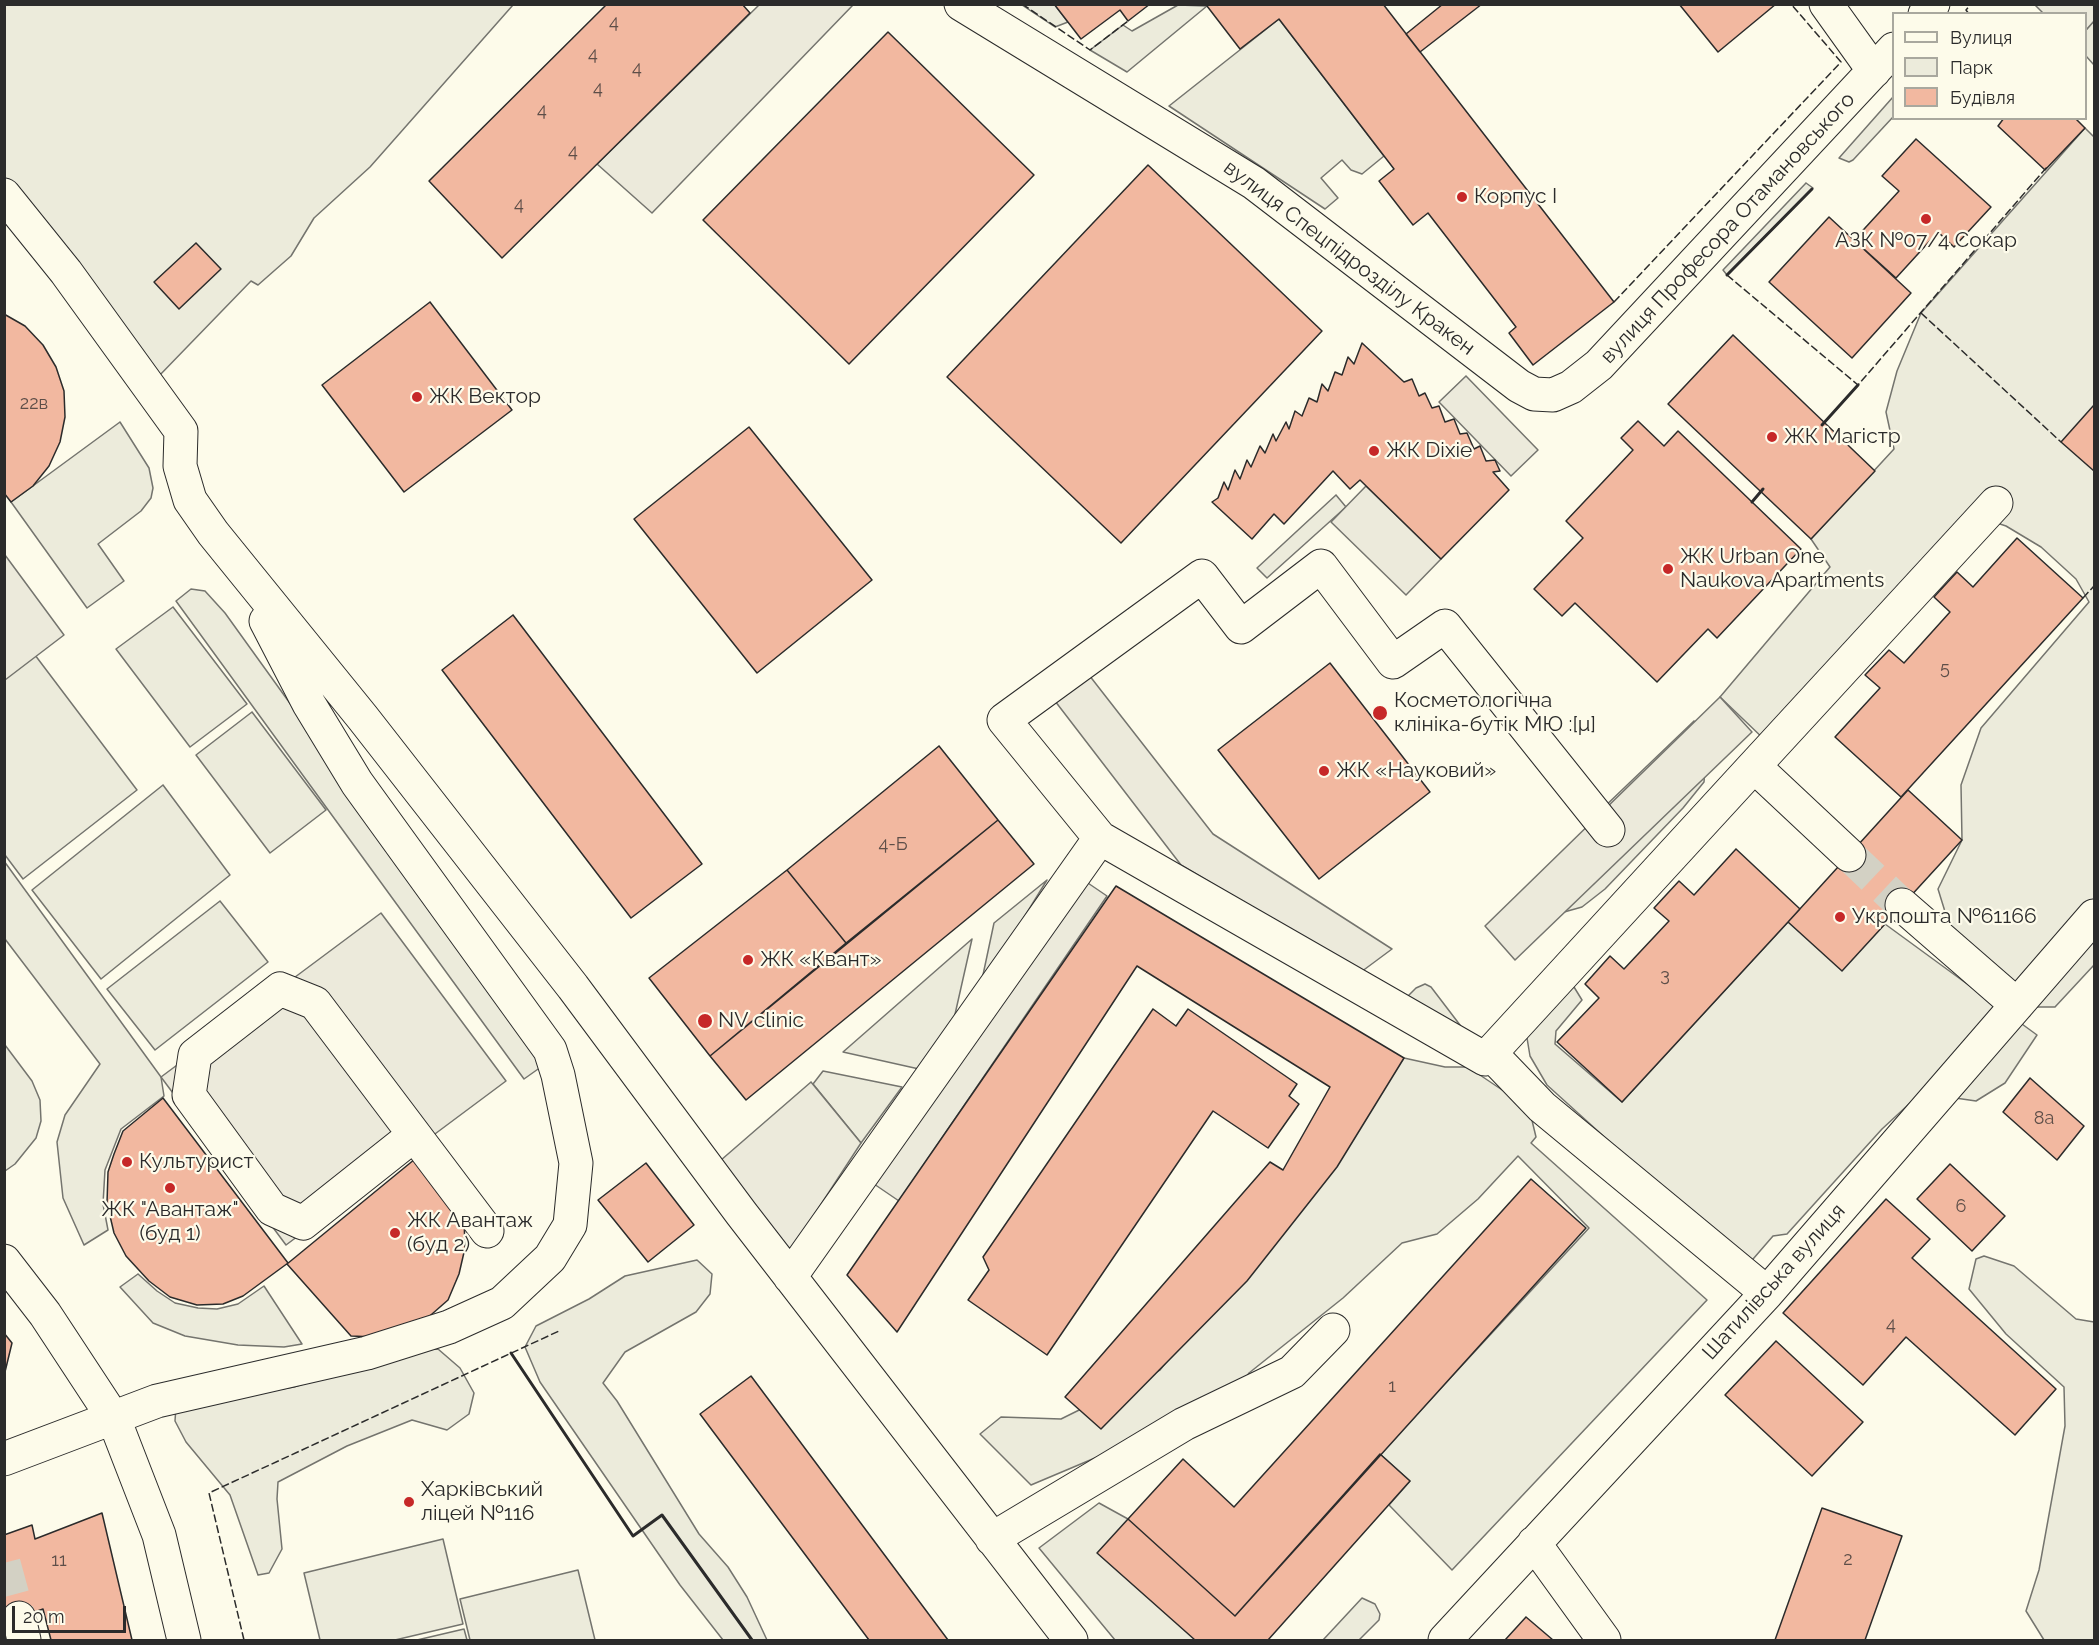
<!DOCTYPE html>
<html>
<head>
<meta charset="utf-8">
<style>
  body { margin:0 }
  #map { position:relative; width:2099px; height:1645px; overflow:hidden; background:#fdfbea; font-family:Raleway,sans-serif }
  canvas { display:block }
  .frame { position:absolute; inset:0; border:6px solid #2b2b2b; pointer-events:none }
  .legend { position:absolute; left:1892px; top:12px; width:195px; height:108px; box-sizing:border-box; background:#fdfbea; border:2px solid #a9a89e; margin:0; padding:8px 10px; list-style:none; font-size:18px; color:#2b2b2b }
  .legend li { display:flex; align-items:center; gap:12px; height:30px }
  .legend b { width:30px; border:2px solid #a9a89e }
  .scale { position:absolute; left:12px; top:1606px; width:114px; height:27px; box-sizing:border-box; border:3px solid #2b2b2b; border-top:0; padding-left:8px; font-size:18px; line-height:21px; white-space:nowrap; color:#2b2b2b; -webkit-text-stroke:4px #fdfbea; paint-order:stroke }
</style>
</head>
<body>
<div id="map">
<canvas width="2099" height="1645"></canvas>
<div class="frame"></div>
<ul class="legend">
<li><b style="height:8px;background:#fdfbea"></b>Вулиця</li>
<li><b style="height:16px;background:#ecebdb"></b>Парк</li>
<li><b style="height:16px;background:#f2b8a0"></b>Будівля</li>
</ul>
<div class="scale">20 m</div>
</div>
<script>
const ctx = document.querySelector('canvas').getContext('2d');
ctx.lineJoin = 'round';
function fillPath(path, color) {
  ctx.fillStyle = color;
  ctx.fill(path, 'evenodd');
}
function toPath(rows) {
  const path = new Path2D();
  for (const r of rows) {
    path.moveTo(r[0], r[1]);
    for (let i = 2; i < r.length; i += 2) path.lineTo(r[i], r[i + 1]);
  }
  return path;
}
function strokePath(path, color, width, dash) {
  ctx.strokeStyle = color;
  ctx.lineWidth = width;
  ctx.lineCap = dash ? 'butt' : 'round';
  ctx.setLineDash(dash || []);
  ctx.stroke(path);
}
function write(font, color, halo, rows, align = 'center') {
  ctx.font = font + ' Raleway,sans-serif';
  ctx.lineWidth = 4.5;
  ctx.setLineDash([]);
  ctx.textBaseline = 'middle';
  ctx.strokeStyle = halo;
  ctx.fillStyle = color;
  for (const [text, x, y, turn = 0] of rows) {
    ctx.save();
    ctx.translate(x, y);
    ctx.rotate((+turn || 0) * Math.PI / 180);
    ctx.textAlign = isNaN(turn) ? turn : align;
    if (halo) ctx.strokeText(text, 0, 0);
    ctx.fillText(text, 0, 0);
    ctx.restore();
  }
}
const green = toPath([
  [4,5,513,5,370,167,314,218,291,256,258,285,251,281,157,378,5,180,4,5],
  [1022,5,1055,5,1068,22,1055,27,1022,5],
  [1178,5,1207,6,1127,72,1090,50,1123,25,1132,31,1178,5],
  [1279,19,1384,156,1362,174,1351,170,1342,160,1321,178,1338,198,1325,209,1169,106,1279,19],
  [2094,21,2094,65,2086,56,2086,30,2094,21],
  [1893,97,1893,117,1853,160,1849,162,1839,158,1893,97],
  [2085,128,2094,137,2094,965,2055,1007,2037,1007,1951,931,1938,889,1962,840,1961,785,1981,728,2089,602,2076,579,2041,547,2006,526,1973,515,1767,742,1720,697,1830,567,1811,539,1894,449,1886,412,1897,371,1921,313,2085,128],
  [1806,183,1813,188,1727,275,1723,270,1806,183],
  [120,422,149,468,153,488,151,498,141,511,98,544,124,581,87,608,11,502,120,422],
  [1336,495,1346,507,1267,578,1257,568,1336,495],
  [191,589,205,591,225,613,548,1062,524,1079,176,601,191,589],
  [173,607,247,704,190,747,116,649,173,607],
  [35,655,137,790,23,879,5,855,5,679,35,655],
  [252,712,326,810,270,853,196,755,252,712],
  [1694,721,1702,728,1706,756,1704,782,1683,808,1605,889,1582,907,1557,914,1600,811,1694,721],
  [163,785,230,875,101,979,32,890,163,785],
  [4,861,161,1077,164,1096,121,1129,105,1170,103,1204,108,1230,84,1245,63,1198,57,1142,65,1115,100,1064,5,939,4,861],
  [1047,880,980,989,994,923,1047,880],
  [220,901,268,962,155,1050,107,989,220,901],
  [1788,922,1885,924,2037,1035,2005,1083,1976,1101,1921,1093,1882,1129,1787,1234,1773,1236,1747,1266,1547,1085,1530,1056,1526,1032,1561,994,1574,987,1582,1000,1556,1031,1555,1044,1622,1102,1788,922],
  [972,939,951,1032,919,1069,843,1052,972,939],
  [1425,984,1431,987,1460,1025,1450,1033,1403,1001,1416,988,1425,984],
  [5,1045,32,1081,40,1100,41,1121,36,1138,15,1164,5,1171,5,1045],
  [1404,1058,1445,1067,1468,1067,1529,1108,1536,1137,1531,1143,1707,1300,1452,1570,1389,1505,1410,1481,1380,1454,1589,1228,1518,1156,1478,1199,1437,1234,1402,1243,1343,1298,1249,1373,1240,1387,1140,1439,1031,1485,980,1434,1001,1417,1061,1419,1160,1370,1404,1058],
  [823,1071,902,1087,861,1143,813,1084,823,1071],
  [1984,1256,2014,1266,2076,1319,2094,1322,2094,1640,2044,1640,2026,1611,2039,1570,2065,1426,2064,1387,2006,1334,1969,1289,1976,1259,1984,1256],
  [697,1260,712,1274,710,1294,696,1312,625,1352,603,1383,617,1401,699,1534,728,1567,747,1597,767,1640,723,1640,680,1585,540,1382,525,1347,536,1326,589,1299,625,1276,697,1260],
  [138,1274,157,1291,175,1303,198,1308,217,1309,238,1304,264,1286,302,1344,284,1347,238,1345,185,1336,153,1323,120,1287,138,1274],
  [438,1349,460,1368,474,1393,469,1414,447,1430,412,1420,347,1446,278,1482,277,1499,282,1549,269,1573,258,1575,230,1495,186,1442,175,1421,176,1406,294,1387,405,1351,438,1349],
  [1099,1503,1128,1519,1211,1640,1115,1640,1039,1548,1099,1503],
  [443,1539,463,1624,395,1640,320,1640,304,1573,443,1539],
  [578,1570,595,1640,470,1640,460,1599,578,1570],
  [1362,1598,1375,1604,1380,1614,1379,1620,1359,1640,1323,1640,1362,1598],
  [464,1629,467,1640,417,1640,464,1629]
]);
fillPath(green, '#ecebdb');
strokePath(green, '#74746e', 1.5);
const parking = toPath([
  [759,5,853,5,652,213,597,164,759,5],
  [2035,5,2094,5,2094,21,2086,30,2086,14,2043,13,2035,5],
  [1466,376,1538,450,1511,476,1439,402,1466,376],
  [1366,486,1441,559,1406,595,1331,522,1366,486],
  [5,555,64,635,5,680,5,555],
  [1089,675,1213,834,1392,949,1361,972,1181,865,1055,701,1089,675],
  [1720,697,1752,732,1515,960,1485,926,1720,697],
  [1082,879,1107,896,899,1201,874,1184,1082,879],
  [381,913,506,1081,286,1245,161,1077,381,913],
  [811,1082,861,1143,786,1258,713,1167,811,1082]
]);
fillPath(parking, '#eceadb');
strokePath(parking, '#74746e', 1.5);
const building = toPath([
  [607,4,742,4,750,13,502,258,429,181,607,4],
  [1054,4,1150,4,1128,21,1120,10,1081,39,1054,4],
  [1208,4,1383,4,1614,302,1533,365,1509,333,1516,327,1428,213,1413,225,1379,181,1394,169,1279,19,1240,49,1207,6,1208,4],
  [1443,4,1482,4,1420,52,1406,34,1443,4],
  [1679,4,1776,4,1718,52,1679,4],
  [888,32,1034,175,849,364,703,220,888,32],
  [2004,118,2075,118,2085,128,2045,170,1998,126,2004,118],
  [1916,139,1991,207,1954,247,1938,232,1896,278,1854,240,1899,191,1882,176,1916,139],
  [1148,165,1322,331,1121,543,947,377,1148,165],
  [1829,217,1911,293,1852,358,1769,282,1829,217],
  [196,243,221,269,179,309,154,282,196,243],
  [430,302,512,410,404,492,322,385,430,302],
  [4,314,25,326,43,345,56,367,64,391,65,417,60,442,49,466,33,486,11,502,4,493,4,314],
  [1733,335,1875,471,1811,539,1668,404,1733,335],
  [1362,343,1404,382,1412,379,1419,396,1425,393,1432,408,1439,406,1445,422,1454,419,1460,434,1467,433,1474,449,1480,446,1486,461,1495,460,1500,471,1493,472,1509,490,1441,559,1360,480,1350,489,1333,471,1284,524,1274,514,1252,539,1212,502,1218,498,1224,482,1228,490,1235,470,1240,479,1247,460,1251,467,1260,446,1265,453,1273,434,1276,441,1286,422,1289,429,1295,411,1302,416,1309,398,1317,402,1322,384,1328,391,1335,372,1342,375,1348,357,1354,364,1362,343],
  [2094,405,2094,471,2061,442,2094,405],
  [1638,421,1664,446,1678,431,1801,549,1717,638,1708,629,1657,682,1575,603,1562,616,1534,589,1583,538,1566,521,1633,450,1621,438,1638,421],
  [749,427,872,580,757,673,634,519,749,427],
  [2017,538,2083,598,1901,797,1835,737,1880,688,1865,675,1889,650,1904,663,1950,612,1934,597,1957,572,1973,587,2017,538],
  [513,615,702,864,631,918,442,670,513,615],
  [1330,663,1430,792,1319,879,1218,750,1330,663],
  [939,746,998,820,846,943,787,870,939,746],
  [1908,790,1962,840,1842,971,1788,922,1908,790],
  [998,820,1034,864,746,1100,710,1056,998,820],
  [1736,849,1800,909,1622,1102,1557,1042,1599,998,1585,984,1610,956,1624,969,1669,921,1654,908,1679,881,1694,895,1736,849],
  [787,870,846,943,710,1056,649,978,787,870],
  [1116,886,1404,1058,1337,1167,1247,1281,1101,1429,1065,1397,1270,1162,1283,1170,1330,1087,1137,966,897,1332,847,1275,1116,886],
  [1153,1009,1176,1026,1188,1009,1297,1084,1289,1096,1299,1104,1268,1148,1213,1111,1047,1355,968,1300,989,1270,983,1257,1153,1009],
  [2030,1078,2084,1126,2057,1160,2003,1112,2030,1078],
  [163,1098,288,1263,243,1296,223,1304,197,1305,170,1297,149,1281,126,1256,114,1233,107,1203,108,1172,114,1154,123,1131,163,1098],
  [415,1159,464,1218,465,1248,459,1274,448,1300,424,1321,375,1337,351,1336,287,1264,415,1159],
  [646,1163,694,1225,648,1262,598,1200,646,1163],
  [1950,1164,2005,1216,1972,1251,1917,1199,1950,1164],
  [1531,1179,1586,1228,1235,1616,1128,1519,1183,1459,1234,1507,1531,1179],
  [1886,1199,1930,1239,1912,1258,2056,1389,2015,1435,1906,1337,1863,1385,1783,1313,1886,1199],
  [4,1333,12,1343,4,1376,4,1333],
  [1776,1341,1863,1422,1812,1476,1725,1395,1776,1341],
  [751,1376,948,1640,869,1640,700,1414,751,1376],
  [1380,1454,1410,1481,1268,1640,1195,1640,1097,1553,1128,1519,1235,1616,1380,1454],
  [1822,1508,1902,1536,1865,1640,1775,1640,1822,1508],
  [102,1513,132,1640,51,1640,43,1609,4,1623,4,1535,32,1525,35,1539,102,1513],
  [1526,1617,1553,1640,1505,1640,1526,1617]
]);
fillPath(building, '#f2b8a0');
strokePath(building, '#2b2b2b', 1.5);
strokePath(toPath([
  [1849,855,1902,905],
  [4,1563,19,1618]
]), '#d3d1c4', 33, [33, 16]);
const minor = toPath([
  [961,4,1254,183,1519,386,1534,394,1553,395,1571,387,1599,365,1894,49],
  [1826,4,1874,71],
  [1925,14,1933,4],
  [4,195,66,272,181,431,180,466,190,500,213,533,363,718,573,987,741,1213,1071,1640],
  [1100,838,1004,720,1202,576,1241,627,1321,566,1393,662,1445,626,1608,830],
  [1849,855,1754,766,1996,503],
  [1902,905,2017,1005],
  [1491,1054,1542,1107,1767,1293],
  [414,1135,303,1223,272,1209,189,1095,195,1055,280,989,315,1003,487,1231],
  [4,1261,45,1314,114,1419,159,1535,184,1640],
  [790,1277,1100,838,1485,1059,1754,766],
  [4,1459,157,1401,367,1353,449,1327,502,1303,550,1258,570,1225,576,1163,558,1075,550,1050,357,783,309,704,266,621],
  [992,1539,1184,1424,1292,1372,1333,1330],
  [1534,1543,1604,1640],
  [19,1618,24,1640],
  [1445,1640,1767,1293,2094,916]
]);
strokePath(minor, '#2b2b2b', 35);
strokePath(minor, '#fdfbea', 33);
strokePath(toPath([
  [1022,4,1090,50,1128,21],
  [1969,14,1966,10,1971,4],
  [1727,275,1858,385,2047,167],
  [1614,302,1841,62,1791,4],
  [1921,313,2061,442],
  [2083,598,2094,586],
  [244,1640,209,1493,559,1331]
]), '#2b2b2b', 1.5, [8, 3]);
strokePath(toPath([
  [1727,275,1812,189],
  [1822,425,1858,385],
  [1752,502,1763,489],
  [511,1353,633,1536,662,1515,752,1640]
]), '#2b2b2b', 3);
for (const [x, y, r, color] of [
  [1462,197,6,"#c62828"],
  [1926,219,6,"#c62828"],
  [417,397,6,"#c62828"],
  [1772,437,6,"#c62828"],
  [1374,451,6,"#c62828"],
  [1668,569,6,"#c62828"],
  [1380,713,8,"#c62828"],
  [1324,771,6,"#c62828"],
  [1840,917,6,"#c62828"],
  [748,960,6,"#c62828"],
  [705,1021,8,"#c62828"],
  [127,1162,6,"#c62828"],
  [170,1188,6,"#c62828"],
  [395,1233,6,"#c62828"],
  [409,1502,6,"#c62828"]
]) {
  const dot = new Path2D();
  dot.arc(x, y, r, 0, 2 * Math.PI);
  ctx.fillStyle = color;
  ctx.fill(dot);
  strokePath(dot, '#fdfbea', 2);
}
write('18px', '#5d4e48', null, [
  ["4",614,23],
  ["4",593,55],
  ["4",637,69],
  ["4",598,89],
  ["4",542,111],
  ["4",573,152],
  ["4",519,205],
  ["22в",34,404],
  ["5",1945,669],
  ["4-Б",893,845],
  ["3",1665,976],
  ["8а",2044,1119],
  ["6",1961,1207],
  ["4",1891,1325],
  ["1",1392,1387],
  ["2",1848,1560],
  ["11",59,1561]
]);
write('21px', '#2b2b2b', '#fdfbea', [
  ["Корпус І",1474,197],
  ["АЗК №07/4 Сокар",1926,241,"center"],
  ["ЖК Вектор",429,397],
  ["ЖК Магістр",1784,437],
  ["ЖК Dixie",1386,451],
  ["ЖК Urban One",1680,557],
  ["Naukova Apartments",1680,581],
  ["Косметологічна",1394,701],
  ["клініка-бутік МЮ :[μ]",1394,725],
  ["ЖК «Науковий»",1336,771],
  ["Укрпошта №61166",1852,917],
  ["ЖК «Квант»",760,960],
  ["NV clinic",718,1021],
  ["Культурист",139,1162],
  ["ЖК \"Авантаж\"",170,1210,"center"],
  ["(буд 1)",170,1234,"center"],
  ["ЖК Авантаж",407,1221],
  ["(буд 2)",407,1245],
  ["Харківський",421,1490],
  ["ліцей №116",421,1514]
], 'left');
write('21px', '#2b2b2b', '#fdfbea', [
  ["вулиця Професора Отамановського",1728,228,-47],
  ["вулиця Спецпідрозділу Кракен",1349,258,37],
  ["Шатилівська вулиця",1774,1282,-48]
]);
</script>
</body>
</html>
